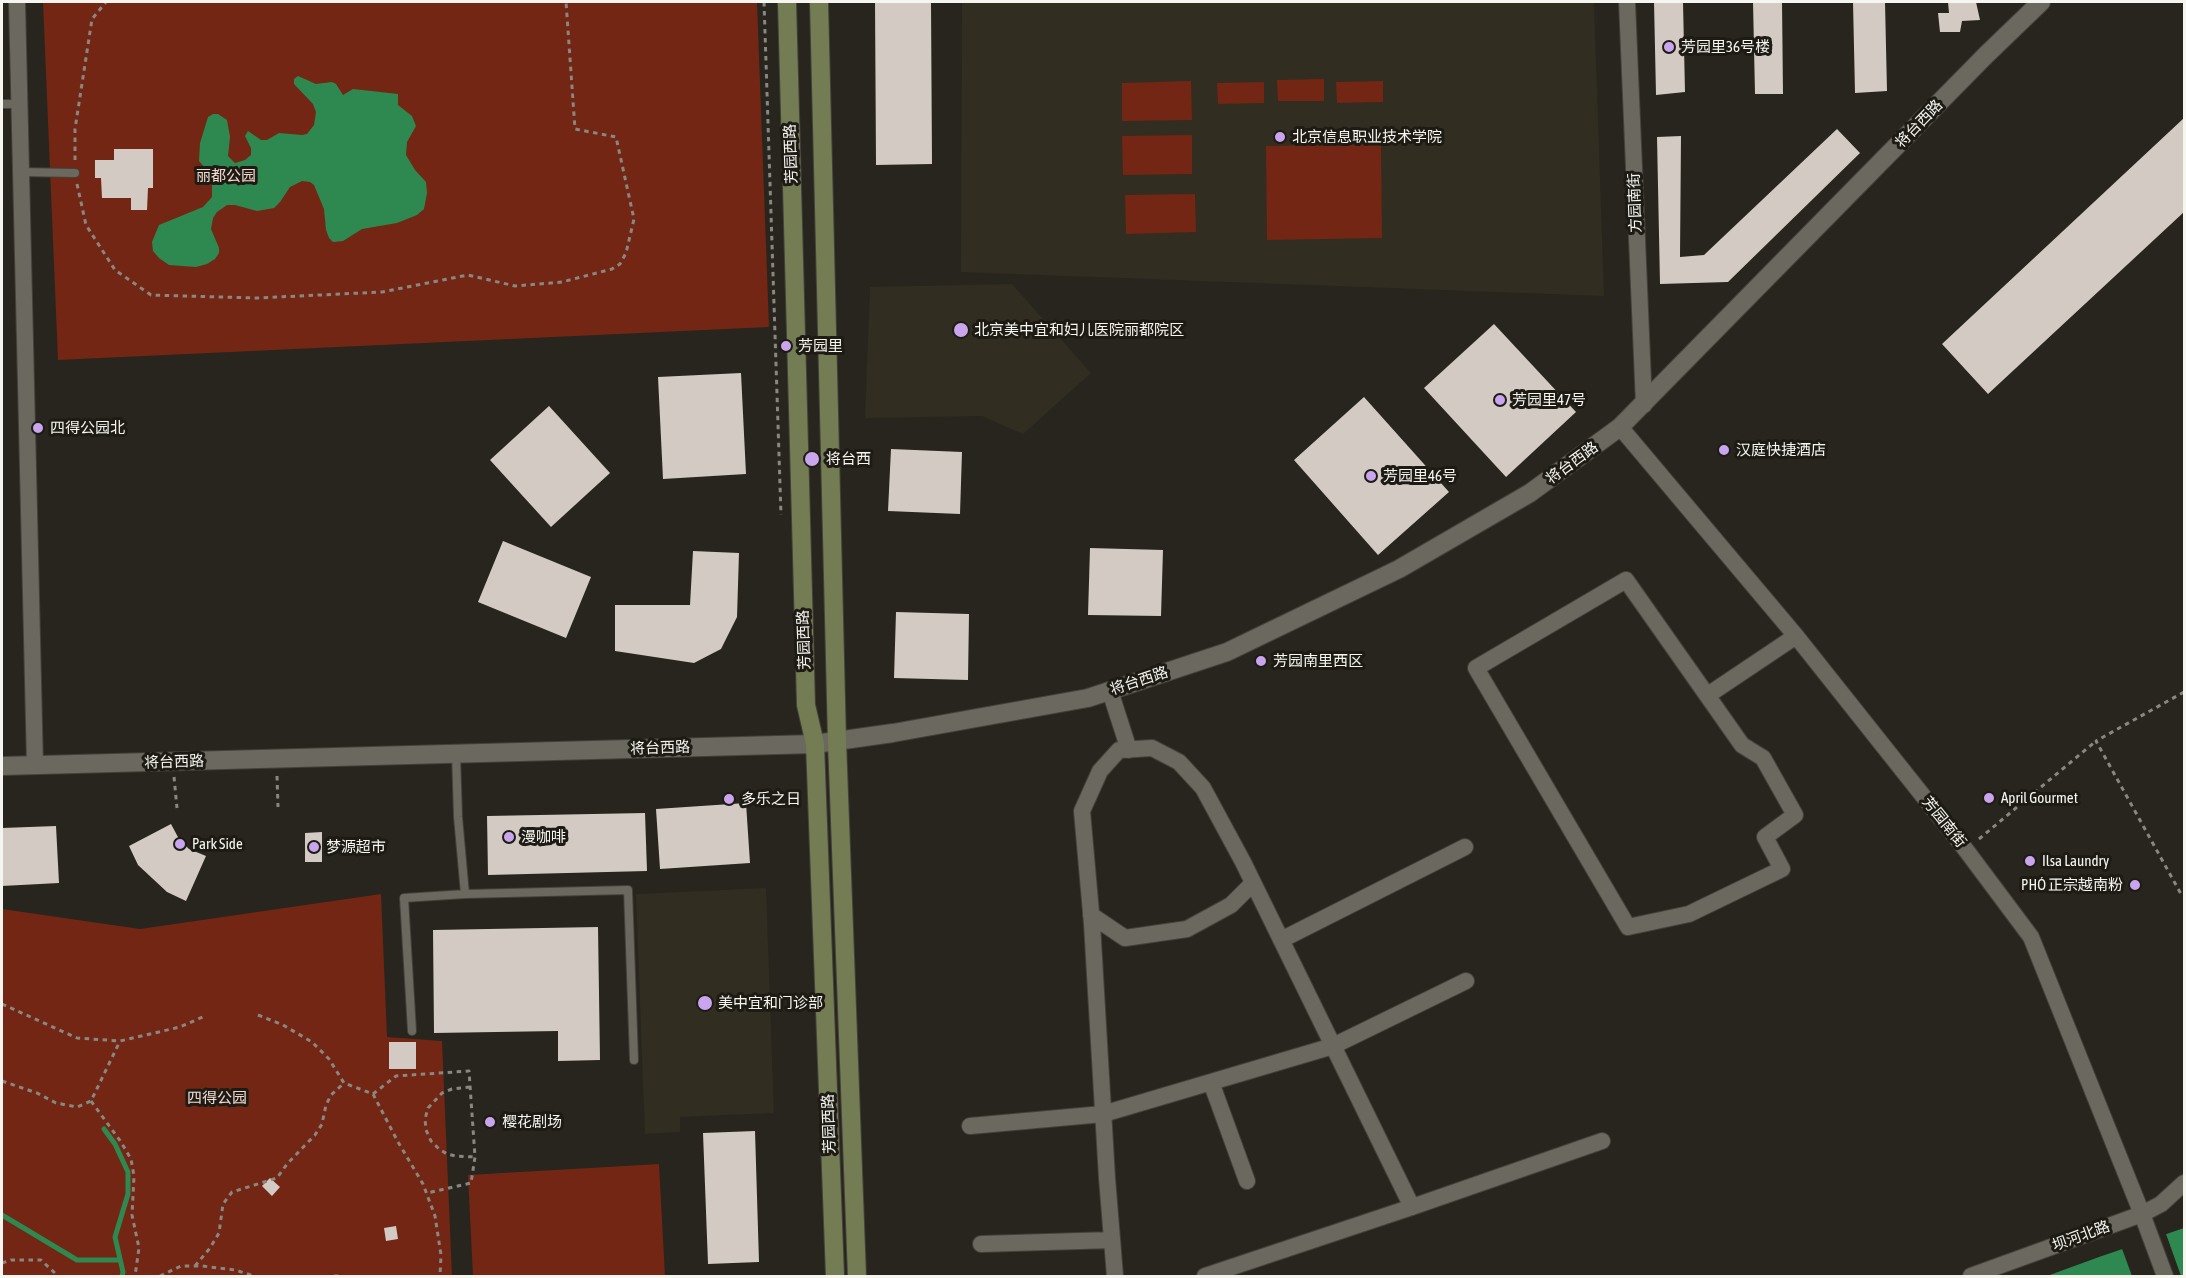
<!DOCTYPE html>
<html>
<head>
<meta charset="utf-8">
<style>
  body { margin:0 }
  #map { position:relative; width:2186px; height:1278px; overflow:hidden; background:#27251d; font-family:"Asap Condensed",sans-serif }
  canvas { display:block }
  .frame { position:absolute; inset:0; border:3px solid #f6f5f0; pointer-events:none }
</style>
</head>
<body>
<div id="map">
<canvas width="2186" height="1278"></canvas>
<div class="frame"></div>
</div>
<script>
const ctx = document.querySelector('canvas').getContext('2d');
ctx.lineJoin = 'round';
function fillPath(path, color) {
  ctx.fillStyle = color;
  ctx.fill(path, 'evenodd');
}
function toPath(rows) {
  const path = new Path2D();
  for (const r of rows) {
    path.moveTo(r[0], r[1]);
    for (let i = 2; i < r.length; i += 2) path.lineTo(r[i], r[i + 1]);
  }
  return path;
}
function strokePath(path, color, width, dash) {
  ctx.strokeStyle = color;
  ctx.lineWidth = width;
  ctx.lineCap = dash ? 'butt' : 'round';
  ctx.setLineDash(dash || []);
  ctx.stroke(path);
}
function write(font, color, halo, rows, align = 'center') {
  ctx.font = font + ' "Asap Condensed","Noto Sans SC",sans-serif';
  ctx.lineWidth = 6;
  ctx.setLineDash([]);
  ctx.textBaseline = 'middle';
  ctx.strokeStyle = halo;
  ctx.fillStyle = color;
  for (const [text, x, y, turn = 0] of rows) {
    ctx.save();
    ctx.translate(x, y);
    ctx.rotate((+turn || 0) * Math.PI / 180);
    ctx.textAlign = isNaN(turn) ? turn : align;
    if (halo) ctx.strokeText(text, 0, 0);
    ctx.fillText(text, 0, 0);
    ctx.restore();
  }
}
fillPath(toPath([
  [962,2,1594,2,1604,296,961,272],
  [1012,284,1091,373,1023,434,982,416,865,418,870,287],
  [766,888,774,1113,680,1117,680,1132,645,1134,636,894]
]), '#312d20');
fillPath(toPath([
  [43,2,757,2,769,327,58,360],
  [1324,79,1324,101,1278,101,1277,80],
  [1191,81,1192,120,1122,121,1122,83],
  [1383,81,1383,102,1337,103,1336,82],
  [1264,82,1264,103,1218,104,1217,83],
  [1192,135,1192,174,1123,175,1122,136],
  [1381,144,1382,238,1267,240,1266,146],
  [1195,194,1196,232,1126,234,1125,195],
  [381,894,387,1037,442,1041,452,1276,2,1276,2,909,140,929],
  [659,1164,665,1276,473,1276,468,1175]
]), '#732613');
fillPath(toPath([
  [298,76,316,84,332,82,336,84,343,95,353,89,398,94,398,105,412,116,416,126,407,142,406,155,415,170,426,182,427,193,424,209,417,215,397,223,362,229,343,241,333,242,329,238,326,230,324,209,314,185,310,182,302,181,290,187,280,202,274,208,257,211,235,205,227,205,217,212,213,218,211,229,219,248,219,253,215,259,207,264,196,267,169,265,159,258,153,251,152,242,159,225,203,207,212,197,212,176,199,161,200,143,208,117,213,114,218,114,227,120,230,137,228,156,235,163,245,160,251,155,251,148,245,136,248,131,261,140,267,140,279,133,302,135,307,134,314,125,316,112,313,104,294,84,294,79],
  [2184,1228,2184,1276,2047,1276,2099,1257]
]), '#2e8950');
fillPath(toPath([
  [2165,1231,2181,1276,2132,1276,2121,1246]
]), '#27251d');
strokePath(toPath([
  [104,1129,115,1144,128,1172,128,1194,115,1237,123,1272,122,1276],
  [2,1215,77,1260,120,1260]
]), '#2e8950', 5);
fillPath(toPath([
  [875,2,931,2,932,164,876,165],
  [1654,2,1683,2,1685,92,1656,95],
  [1753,2,1782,2,1783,94,1755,94],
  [1853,2,1885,2,1887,91,1855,93],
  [1948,2,1976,2,1980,20,1962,21,1960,32,1940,32,1938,13,1949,13],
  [2184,118,2184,212,1988,394,1942,344],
  [1837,129,1860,153,1728,282,1660,284,1657,137,1681,136,1680,257,1704,255],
  [114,149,153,149,153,188,148,188,147,210,131,210,131,198,102,198,101,178,95,178,95,160,114,160],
  [1494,324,1576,412,1506,477,1424,388],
  [741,373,746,474,663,479,658,377],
  [1364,397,1449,492,1378,555,1294,460],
  [549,406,610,473,551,527,490,460],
  [891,449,962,452,960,514,888,511],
  [503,541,591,577,566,638,478,602],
  [1090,548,1163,550,1161,616,1088,615],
  [693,551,739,553,737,617,721,649,694,663,615,651,615,605,690,605],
  [896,612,969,614,968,680,894,678],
  [746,803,750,863,660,869,656,809],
  [645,813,647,871,488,875,487,816],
  [171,824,179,839,189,849,206,856,186,901,167,892,138,865,129,846],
  [56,826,59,883,2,886,2,828],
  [322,832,322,862,305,862,305,833],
  [598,927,600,1060,558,1061,558,1031,434,1033,433,930],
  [389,1042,416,1042,416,1069,389,1069],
  [755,1131,759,1262,708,1264,703,1133],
  [270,1178,280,1187,272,1196,262,1186],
  [396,1226,398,1239,386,1241,384,1228]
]), '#d2cac3');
const service = toPath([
  [2,104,19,104],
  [21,172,75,173],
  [456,754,458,817,465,894],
  [412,1031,404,898,465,894,628,890,634,1060]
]);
const minor = toPath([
  [17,2,35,766],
  [1627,2,1644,405],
  [1620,427,1796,636,1966,850,2031,937,2142,1214,2165,1276],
  [1626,580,1742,745,1763,758,1795,815,1765,837,1782,869,1689,914,1628,927,1476,668,1626,580],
  [1110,691,1129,750],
  [1708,695,1796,636],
  [1091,915,1125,938,1187,929,1231,905,1253,883],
  [1281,940,1465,847],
  [1211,1082,1247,1181],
  [970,1126,1103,1114,1333,1046,1466,981],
  [981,1244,1112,1240],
  [1115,1276,1107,1178,1092,924,1082,811,1100,771,1119,750,1152,748,1179,762,1203,788,1243,862,1412,1207],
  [1205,1276,1412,1207,1602,1141],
  [1971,1276,2142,1214,2161,1204,2184,1183]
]);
const tertiary = toPath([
  [2,766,815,744,893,733,1088,698,1227,652,1399,569,1530,493,1620,427,1986,55,2041,2]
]);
const secondary = toPath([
  [787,2,806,705,815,744,835,1276],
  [819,2,837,741,857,1276]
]);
strokePath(service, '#43413a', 10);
strokePath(minor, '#43413a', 18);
strokePath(tertiary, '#43413a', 20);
strokePath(secondary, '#43413a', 20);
strokePath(toPath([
  [764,2,781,515],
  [75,160,75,129,92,19,106,2],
  [77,184,86,225,115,270,151,295,257,298,382,292,468,275,515,286,562,282,612,269,620,264,626,253,634,219,616,137,575,129,566,2],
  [2184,692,2096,741,2181,894,2184,893],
  [277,776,278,807],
  [174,777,177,808],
  [1979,839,2096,741],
  [2,1004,77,1038,120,1041,180,1027,205,1016],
  [258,1015,283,1025,312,1042,329,1059,344,1083,373,1094,398,1142,423,1184,435,1216,441,1255,440,1276],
  [2,1081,37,1093,56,1103,77,1107,91,1101,120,1041],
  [470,1087,452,1089,442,1093,428,1108,425,1119,426,1130,431,1141,439,1149,447,1154,456,1156,475,1157],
  [373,1094,396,1076,469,1071,475,1157,471,1183,427,1193],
  [91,1101,121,1142,131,1159,134,1176,132,1215,139,1248,135,1276],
  [2,1263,11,1260,41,1260,58,1276],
  [195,1266,210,1248,219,1233,223,1204,232,1192,277,1178,287,1164,315,1135,322,1124,326,1105,331,1095,344,1083],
  [160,1276,181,1266,202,1266,235,1270,254,1276],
  [334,1276,339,1276]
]), '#898781', 3, [4.5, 4.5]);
strokePath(service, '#6a685f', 8);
strokePath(minor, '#6a685f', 16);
strokePath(tertiary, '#6a685f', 18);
strokePath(secondary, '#747c54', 18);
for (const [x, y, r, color] of [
  [1669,47,6,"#c9a5ee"],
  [1280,137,6,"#c9a5ee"],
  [961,330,8,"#c9a5ee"],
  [786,346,6,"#c9a5ee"],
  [1500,400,6,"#c9a5ee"],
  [38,428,6,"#c9a5ee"],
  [1724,450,6,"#c9a5ee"],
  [812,459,8,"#c9a5ee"],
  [1371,476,6,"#c9a5ee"],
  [1261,661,6,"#c9a5ee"],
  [1989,798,6,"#c9a5ee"],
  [729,799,6,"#c9a5ee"],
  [509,837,6,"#c9a5ee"],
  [180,844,6,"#c9a5ee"],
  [314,847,6,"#c9a5ee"],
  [2030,861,6,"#c9a5ee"],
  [2135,885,6,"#c9a5ee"],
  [705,1003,8,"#c9a5ee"],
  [490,1122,6,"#c9a5ee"]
]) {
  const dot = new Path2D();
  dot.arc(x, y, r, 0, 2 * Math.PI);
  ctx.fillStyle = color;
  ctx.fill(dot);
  strokePath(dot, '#1d1b14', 2);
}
write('15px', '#f6f5f0', '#1d1b14', [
  ["芳园里36号楼",1681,47],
  ["北京信息职业技术学院",1292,137],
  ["北京美中宜和妇儿医院丽都院区",974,330],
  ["芳园里",798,346],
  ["芳园里47号",1512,400],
  ["四得公园北",50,428],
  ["汉庭快捷酒店",1736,450],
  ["将台西",826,459],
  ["芳园里46号",1383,476],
  ["芳园南里西区",1273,661],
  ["April Gourmet",2001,798],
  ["多乐之日",741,799],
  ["漫咖啡",521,837],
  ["Park Side",192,844],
  ["梦源超市",326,847],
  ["Ilsa Laundry",2042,861],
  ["PHÓ 正宗越南粉",2123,885,"right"],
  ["美中宜和门诊部",718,1003],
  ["樱花剧场",502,1122]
], 'left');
write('15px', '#f6f5f0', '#1d1b14', [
  ["将台西路",1919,124,-46],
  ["芳园西路",791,154,-92],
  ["方园南街",1635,203,-92],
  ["将台西路",1572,463,-36],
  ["芳园西路",804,640,-92],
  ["将台西路",1139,681,-18],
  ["将台西路",660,748,-2],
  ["将台西路",174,762,-2],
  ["芳园南街",1944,822,51],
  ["芳园西路",829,1124,-92],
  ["坝河北路",2081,1236,-20]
]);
write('15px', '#f5dbd4', '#1d1b14', [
  ["丽都公园",226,176],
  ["四得公园",217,1098]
]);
</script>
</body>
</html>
